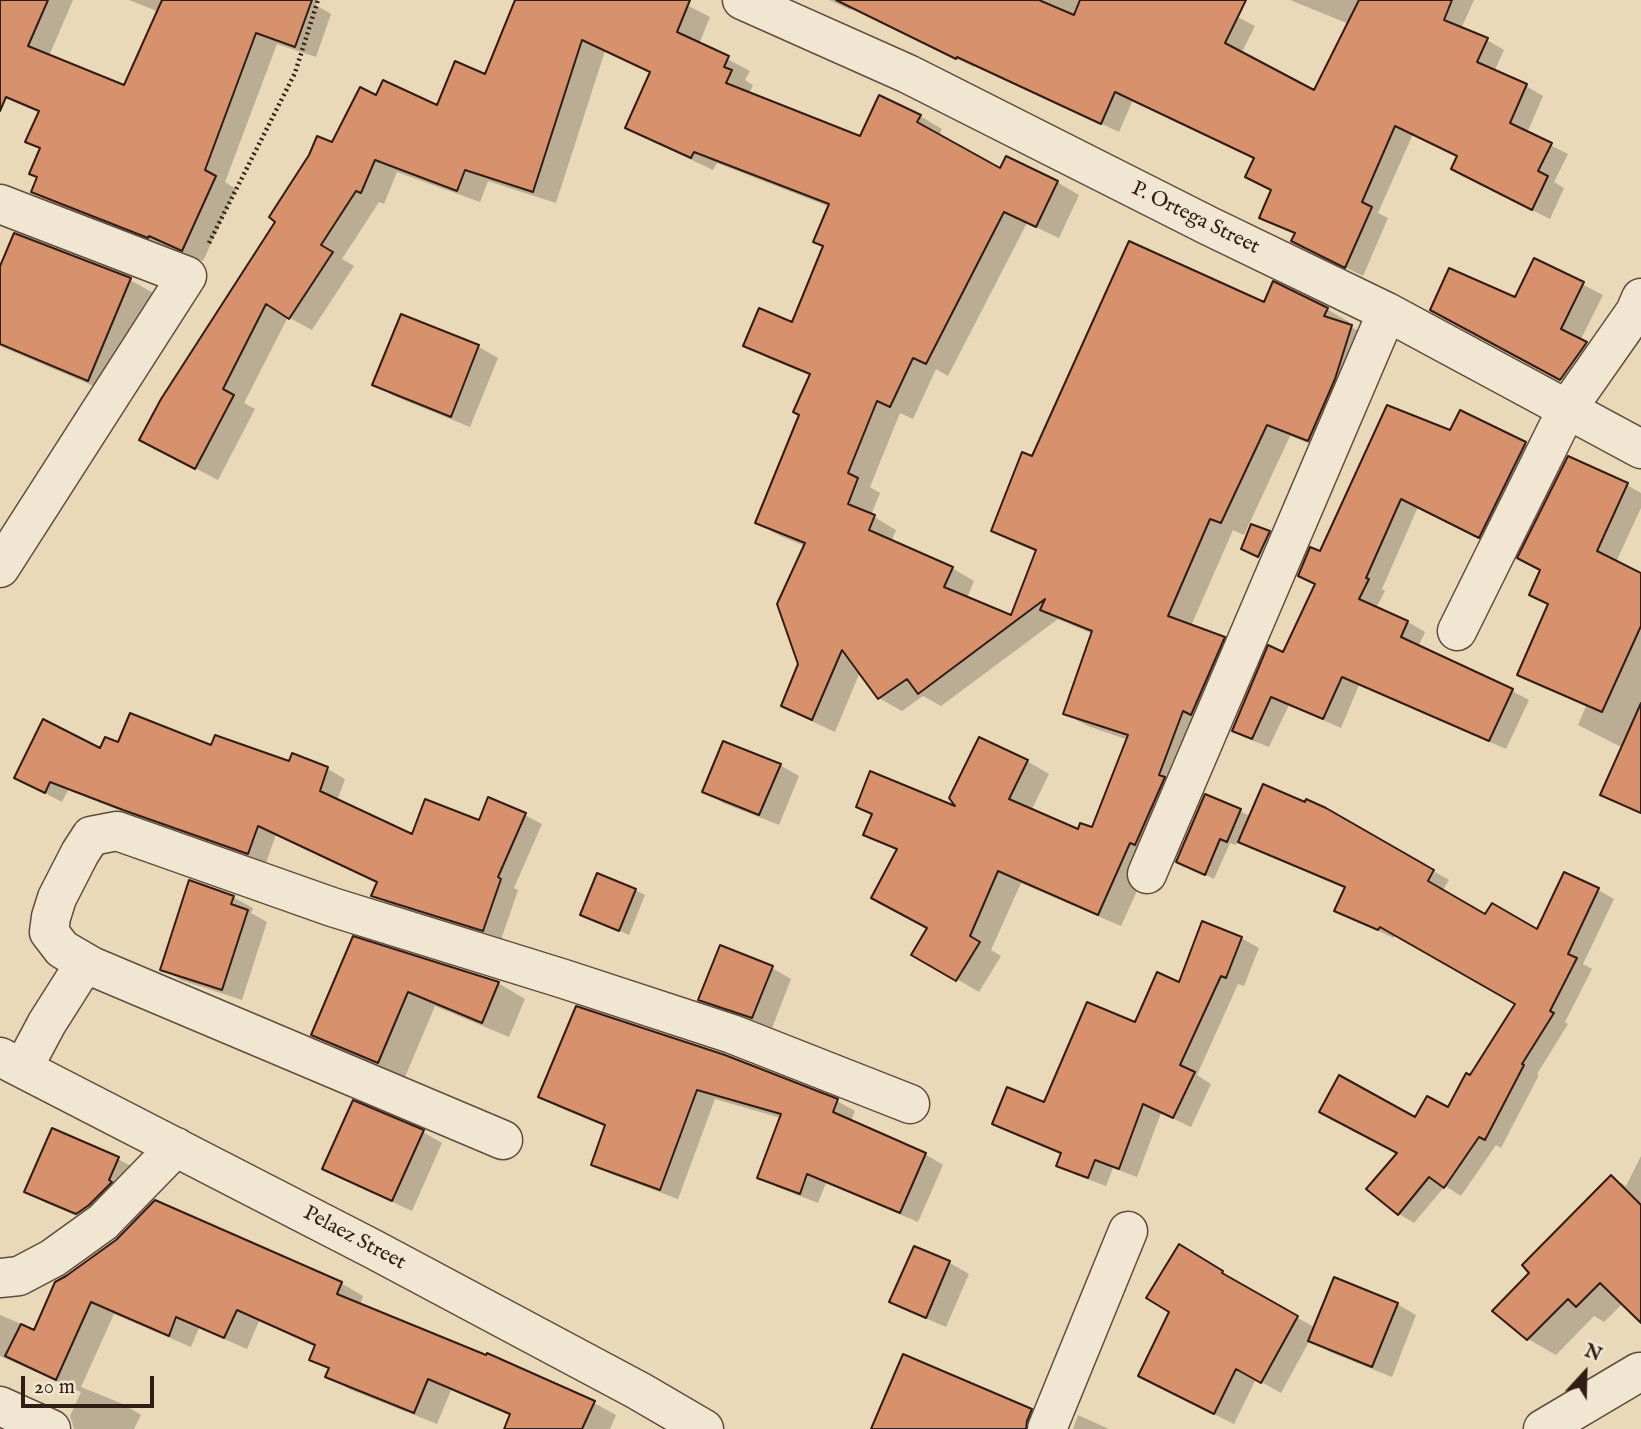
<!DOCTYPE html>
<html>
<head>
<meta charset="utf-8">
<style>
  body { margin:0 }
  #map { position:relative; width:1641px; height:1429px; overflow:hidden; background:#ead9b9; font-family:"IM FELL English",serif }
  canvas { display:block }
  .north { position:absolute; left:1550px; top:1338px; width:70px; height:70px; -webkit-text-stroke:5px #f1e6d2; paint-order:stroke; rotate:22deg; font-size:19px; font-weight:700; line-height:28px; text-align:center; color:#321d14 }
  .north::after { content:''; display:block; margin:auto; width:24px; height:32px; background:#321d14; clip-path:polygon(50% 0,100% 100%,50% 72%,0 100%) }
  .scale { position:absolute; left:21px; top:1376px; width:133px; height:32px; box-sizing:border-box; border:4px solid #321d14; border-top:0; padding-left:9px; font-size:21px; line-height:24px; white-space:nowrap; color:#321d14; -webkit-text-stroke:5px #f1e6d2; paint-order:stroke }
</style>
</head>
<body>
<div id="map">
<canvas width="1641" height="1429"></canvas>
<div class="north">N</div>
<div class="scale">20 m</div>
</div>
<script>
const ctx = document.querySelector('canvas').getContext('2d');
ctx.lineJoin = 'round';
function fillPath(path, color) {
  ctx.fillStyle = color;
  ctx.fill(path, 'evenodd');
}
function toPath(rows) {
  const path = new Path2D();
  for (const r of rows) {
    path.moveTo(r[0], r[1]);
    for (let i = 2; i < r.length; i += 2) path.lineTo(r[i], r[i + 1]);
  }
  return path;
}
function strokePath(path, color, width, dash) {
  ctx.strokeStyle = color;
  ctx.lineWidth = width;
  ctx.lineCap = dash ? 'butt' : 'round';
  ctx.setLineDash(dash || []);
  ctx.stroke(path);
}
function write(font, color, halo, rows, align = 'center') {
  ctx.font = font + ' "IM FELL English",serif';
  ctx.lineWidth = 7;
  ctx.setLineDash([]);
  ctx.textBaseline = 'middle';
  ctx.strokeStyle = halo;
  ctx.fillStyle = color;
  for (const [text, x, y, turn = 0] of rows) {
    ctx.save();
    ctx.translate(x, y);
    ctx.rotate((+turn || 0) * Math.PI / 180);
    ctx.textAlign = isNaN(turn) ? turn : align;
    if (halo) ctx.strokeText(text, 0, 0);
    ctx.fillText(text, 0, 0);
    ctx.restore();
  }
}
fillPath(toPath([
  [0,0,73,0,49,56,125,88,159,12,129,0,318,0,316,5,331,14,316,57,277,44,225,182,236,189,203,261,169,246,169,248,53,203,33,192,39,177,42,149,27,141,40,113,0,96],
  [517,0,677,0,710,17,699,44,750,71,745,80,753,85,749,94,861,138,920,116,942,129,939,136,1001,171,1057,182,1079,195,1059,238,1027,223,948,376,936,369,913,419,900,413,870,487,880,493,871,515,896,530,891,542,952,568,974,581,967,598,1012,617,1037,552,1015,543,993,530,1033,458,1265,304,1327,309,1349,322,1348,325,1373,339,1331,452,1290,436,1244,535,1233,530,1191,626,1224,638,1246,651,1121,926,1021,883,991,950,1001,956,979,992,914,954,929,928,898,851,865,834,873,816,858,807,960,810,1027,761,1049,774,1031,811,1079,832,1093,830,1128,740,1088,726,1065,714,1093,634,1058,619,941,706,923,696,902,711,879,698,860,672,835,732,805,718,783,705,800,664,805,546,780,536,758,523,801,415,811,376,768,358,745,346,793,324,825,247,830,207,717,163,713,170,649,140,627,127,651,73,605,51,556,203,488,181,480,202,397,172,384,204,379,202,342,259,354,266,312,330,288,317,244,403,255,409,218,480,164,452,333,145,377,97,438,108,486,76],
  [829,0,1204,0,1255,26,1241,54,1315,93,1349,24,1290,0,1474,0,1461,29,1487,40,1504,50,1494,72,1526,86,1543,96,1527,133,1568,154,1554,182,1564,188,1550,219,1470,179,1459,156,1413,134,1378,213,1388,218,1363,276,1310,250,1296,234,1261,217,1272,190,1256,159,1133,100,1119,132,975,65,974,67,852,8,851,10],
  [15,235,130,280,159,296,117,396,0,346,0,270],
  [1535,260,1603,295,1580,341,1605,355,1581,390,1451,321,1516,300],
  [402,316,479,347,498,358,470,427,394,396,375,385],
  [1460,413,1525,444,1542,453,1496,546,1418,507,1382,589,1385,591,1376,608,1408,622,1425,632,1418,647,1512,691,1529,700,1506,749,1359,685,1341,728,1289,705,1269,747,1251,740,1234,730,1284,654,1317,585,1321,553,1451,433],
  [1627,485,1641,493,1641,508,1616,562,1641,575,1641,814,1602,794,1623,748,1578,725,1586,706,1539,685,1519,674],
  [119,744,212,747,290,764,293,756,328,769,345,779,337,801,413,836,525,815,542,824,514,888,518,890,501,940,390,905,373,895,378,883,276,835,266,863,142,819,68,790,62,802,16,778],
  [780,765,799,776,779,825,723,803,704,791],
  [1240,811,1251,817,1425,889,1435,872,1449,880,1443,890,1486,917,1538,931,1598,890,1614,899,1583,964,1592,969,1565,1022,1568,1024,1537,1074,1539,1075,1501,1148,1496,1145,1461,1196,1445,1186,1414,1223,1399,1214,1399,1153,1416,1120,1448,1109,1517,1003,1396,934,1394,938,1352,919,1336,910,1346,889,1256,850,1238,840,1236,845,1230,843,1214,879,1178,862],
  [635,890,645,895,629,935,582,914],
  [233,897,253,908,251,913,267,922,242,1000,181,980,162,969],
  [1241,938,1259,948,1244,986,1238,984,1197,1075,1211,1084,1191,1127,1161,1113,1137,1177,1113,1168,1106,1186,1076,1175,1059,1165,1062,1155,1011,1133,994,1123,1045,1105,1180,984],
  [354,939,498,983,525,999,509,1037,435,1006,405,1077,340,1050,313,1034],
  [772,968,791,979,772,1028,720,1010,701,999],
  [724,1056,837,1101,855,1111,851,1121,925,1154,943,1165,918,1222,826,1183,818,1203,777,1187,759,1177,781,1118,715,1099,678,1199,611,1174,593,1164,606,1127,558,1107,540,1096],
  [53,1130,118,1159,138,1170,97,1224,46,1203,27,1191],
  [423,1132,442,1143,412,1211,343,1179,324,1168],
  [1641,1156,1641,1320,1623,1303,1604,1322,1594,1316,1556,1355,1528,1339,1495,1311,1532,1273,1611,1177,1626,1186],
  [1180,1247,1242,1284,1240,1286,1316,1328,1397,1304,1416,1315,1392,1377,1330,1352,1310,1340,1281,1393,1256,1379,1234,1424,1159,1387],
  [915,1248,950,1263,969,1274,946,1327,911,1312,892,1301],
  [56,1283,341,1283,363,1296,360,1305,594,1403,616,1415,610,1429,505,1429,511,1416,451,1390,437,1424,349,1389,327,1376,330,1370,311,1359,316,1347,259,1321,247,1349,199,1328,191,1347,114,1314,81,1387,123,1404,141,1415,134,1429,74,1429,70,1416,81,1392,0,1356,0,1315,36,1330],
  [1031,1411,1054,1424,1052,1429,873,1429],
  [1078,1415,1109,1429,1073,1429]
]), '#0003');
const building = toPath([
  [0,0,48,0,28,46,124,85,162,0,312,0,295,47,256,33,205,170,216,176,182,251,149,236,148,238,31,192,37,177,29,174,40,148,25,142,39,111,6,97,0,111,0,0],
  [515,0,690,0,677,32,729,56,724,67,732,70,726,83,860,136,879,95,921,115,917,122,1000,168,1006,156,1058,181,1036,227,1004,212,926,364,913,358,890,407,877,401,848,473,858,478,848,504,875,515,869,530,953,567,944,587,1011,615,1036,550,991,531,1022,452,1032,456,1129,241,1264,302,1273,281,1328,308,1324,316,1352,325,1335,379,1308,441,1267,425,1221,523,1210,519,1168,616,1225,637,1191,715,1183,711,1159,775,1165,777,1135,845,1130,843,1098,915,998,871,970,936,980,942,956,981,911,955,927,928,871,898,897,849,863,835,872,814,856,807,870,771,955,806,949,798,979,737,1028,760,1009,799,1078,829,1080,823,1092,827,1128,735,1063,714,1092,631,1040,610,1045,599,918,694,907,679,878,699,842,650,812,720,781,706,798,664,777,604,805,543,755,523,799,415,793,412,810,374,743,346,759,308,792,322,823,246,813,242,829,204,694,152,691,158,625,128,650,72,582,40,533,192,465,170,457,191,375,160,361,193,356,191,321,245,333,252,289,319,266,304,223,389,234,395,195,469,139,440,161,399,275,222,269,217,309,155,317,136,332,142,360,87,376,95,383,80,437,105,455,61,485,74,515,0],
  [836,0,1039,0,1074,15,1080,0,1246,0,1225,43,1314,90,1359,0,1452,0,1444,20,1488,38,1477,62,1527,84,1510,123,1552,143,1538,171,1548,176,1532,210,1451,169,1457,156,1395,126,1362,202,1372,207,1345,268,1291,241,1295,233,1259,218,1271,190,1245,177,1254,158,1115,92,1101,124,957,57,956,59,836,0],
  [14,233,131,278,88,381,0,344,0,266,14,233],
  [1534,258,1584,282,1561,329,1587,342,1560,380,1430,310,1449,268,1515,297,1534,258],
  [401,314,479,345,451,417,372,385,401,314],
  [1387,405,1450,430,1460,410,1526,442,1479,538,1401,499,1366,578,1369,579,1359,599,1408,621,1401,637,1513,689,1489,741,1342,677,1323,719,1271,697,1252,739,1232,731,1268,645,1283,652,1315,584,1298,576,1310,547,1320,551,1387,405],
  [1568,456,1628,483,1597,551,1641,573,1641,626,1602,712,1517,675,1548,604,1529,595,1540,570,1517,558,1568,456],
  [1251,524,1270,531,1258,557,1241,549,1251,524],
  [1641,703,1641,813,1600,795,1641,703],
  [130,713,211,745,215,735,289,761,292,753,328,767,320,791,412,834,425,799,479,820,488,797,526,813,498,877,501,879,483,931,371,896,377,882,258,826,248,854,123,810,50,782,45,793,14,778,43,719,100,748,105,737,118,742,130,713],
  [723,741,781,764,759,815,702,792,723,741],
  [1263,784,1305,802,1306,799,1326,808,1434,870,1428,881,1485,914,1492,903,1537,929,1564,872,1599,888,1568,954,1577,958,1550,1011,1554,1013,1522,1064,1524,1065,1485,1140,1479,1137,1444,1188,1429,1177,1398,1215,1366,1189,1397,1153,1319,1112,1339,1075,1415,1117,1427,1096,1448,1107,1466,1073,1470,1075,1515,1004,1380,927,1378,930,1334,911,1345,887,1238,842,1263,784],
  [1205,794,1241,809,1227,842,1220,839,1205,875,1176,862,1205,794],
  [597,873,636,889,619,931,580,915,597,873],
  [189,880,234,896,231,904,248,910,222,990,160,970,189,880],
  [1202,921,1242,937,1226,978,1221,976,1180,1065,1195,1072,1173,1118,1143,1104,1119,1169,1095,1160,1088,1178,1056,1166,1061,1153,992,1124,1007,1087,1044,1102,1087,1002,1135,1022,1157,972,1179,982,1202,921],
  [353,936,499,982,482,1023,408,992,378,1063,311,1035,353,936],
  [720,945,773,966,752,1018,698,1000,720,945],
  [576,1006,725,1055,838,1099,833,1112,926,1153,900,1213,807,1174,800,1194,757,1178,781,1114,697,1090,660,1190,591,1165,605,1125,538,1097,576,1006],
  [353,1100,424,1130,392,1201,322,1169,353,1100],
  [52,1128,119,1157,109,1180,112,1182,89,1205,76,1214,24,1192,52,1128],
  [1611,1175,1641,1205,1641,1323,1600,1283,1576,1307,1568,1299,1527,1340,1492,1311,1529,1273,1522,1265,1611,1175],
  [155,1200,342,1282,337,1294,486,1355,487,1353,595,1401,582,1429,504,1429,510,1414,428,1379,414,1413,325,1377,329,1368,309,1360,315,1345,237,1310,224,1338,176,1317,169,1336,91,1302,56,1380,5,1356,21,1324,34,1330,55,1282,66,1276,116,1240,155,1200],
  [1179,1244,1223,1271,1222,1273,1298,1316,1261,1383,1236,1369,1214,1414,1138,1376,1169,1312,1146,1298,1179,1244],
  [914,1246,950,1261,926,1318,889,1302,914,1246],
  [1334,1277,1398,1303,1372,1367,1308,1341,1334,1277],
  [903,1354,1032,1409,1027,1421,1026,1429,871,1429,903,1354]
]);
fillPath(building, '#d7916d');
strokePath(building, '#321d14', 2);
const minor = toPath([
  [742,0,908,74,1209,226,1387,312,1641,449],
  [0,204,187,276,0,568],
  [1457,631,1567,409,1635,312,1641,298],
  [1147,874,1387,312],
  [0,1057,373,1249,639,1391,704,1429],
  [23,1068,47,1023,85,963],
  [503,1140,91,966,62,949,49,932,51,917,57,898,80,853,91,836,117,831,332,907,564,979,732,1034,910,1104],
  [0,1278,19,1276,53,1258,103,1222,176,1147],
  [0,1406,51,1429],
  [1047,1429,1128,1231],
  [1543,1429,1639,1372]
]);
strokePath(minor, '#604c3d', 41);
strokePath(toPath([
  [209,243,295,73,318,0]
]), '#321d14', 4.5, [2, 3.5]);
strokePath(minor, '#f1e6d2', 38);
write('21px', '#321d14', '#f1e6d2', [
  ["P. Ortega Street",1195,219,26],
  ["Pelaez Street",354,1239,28]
]);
</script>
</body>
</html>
